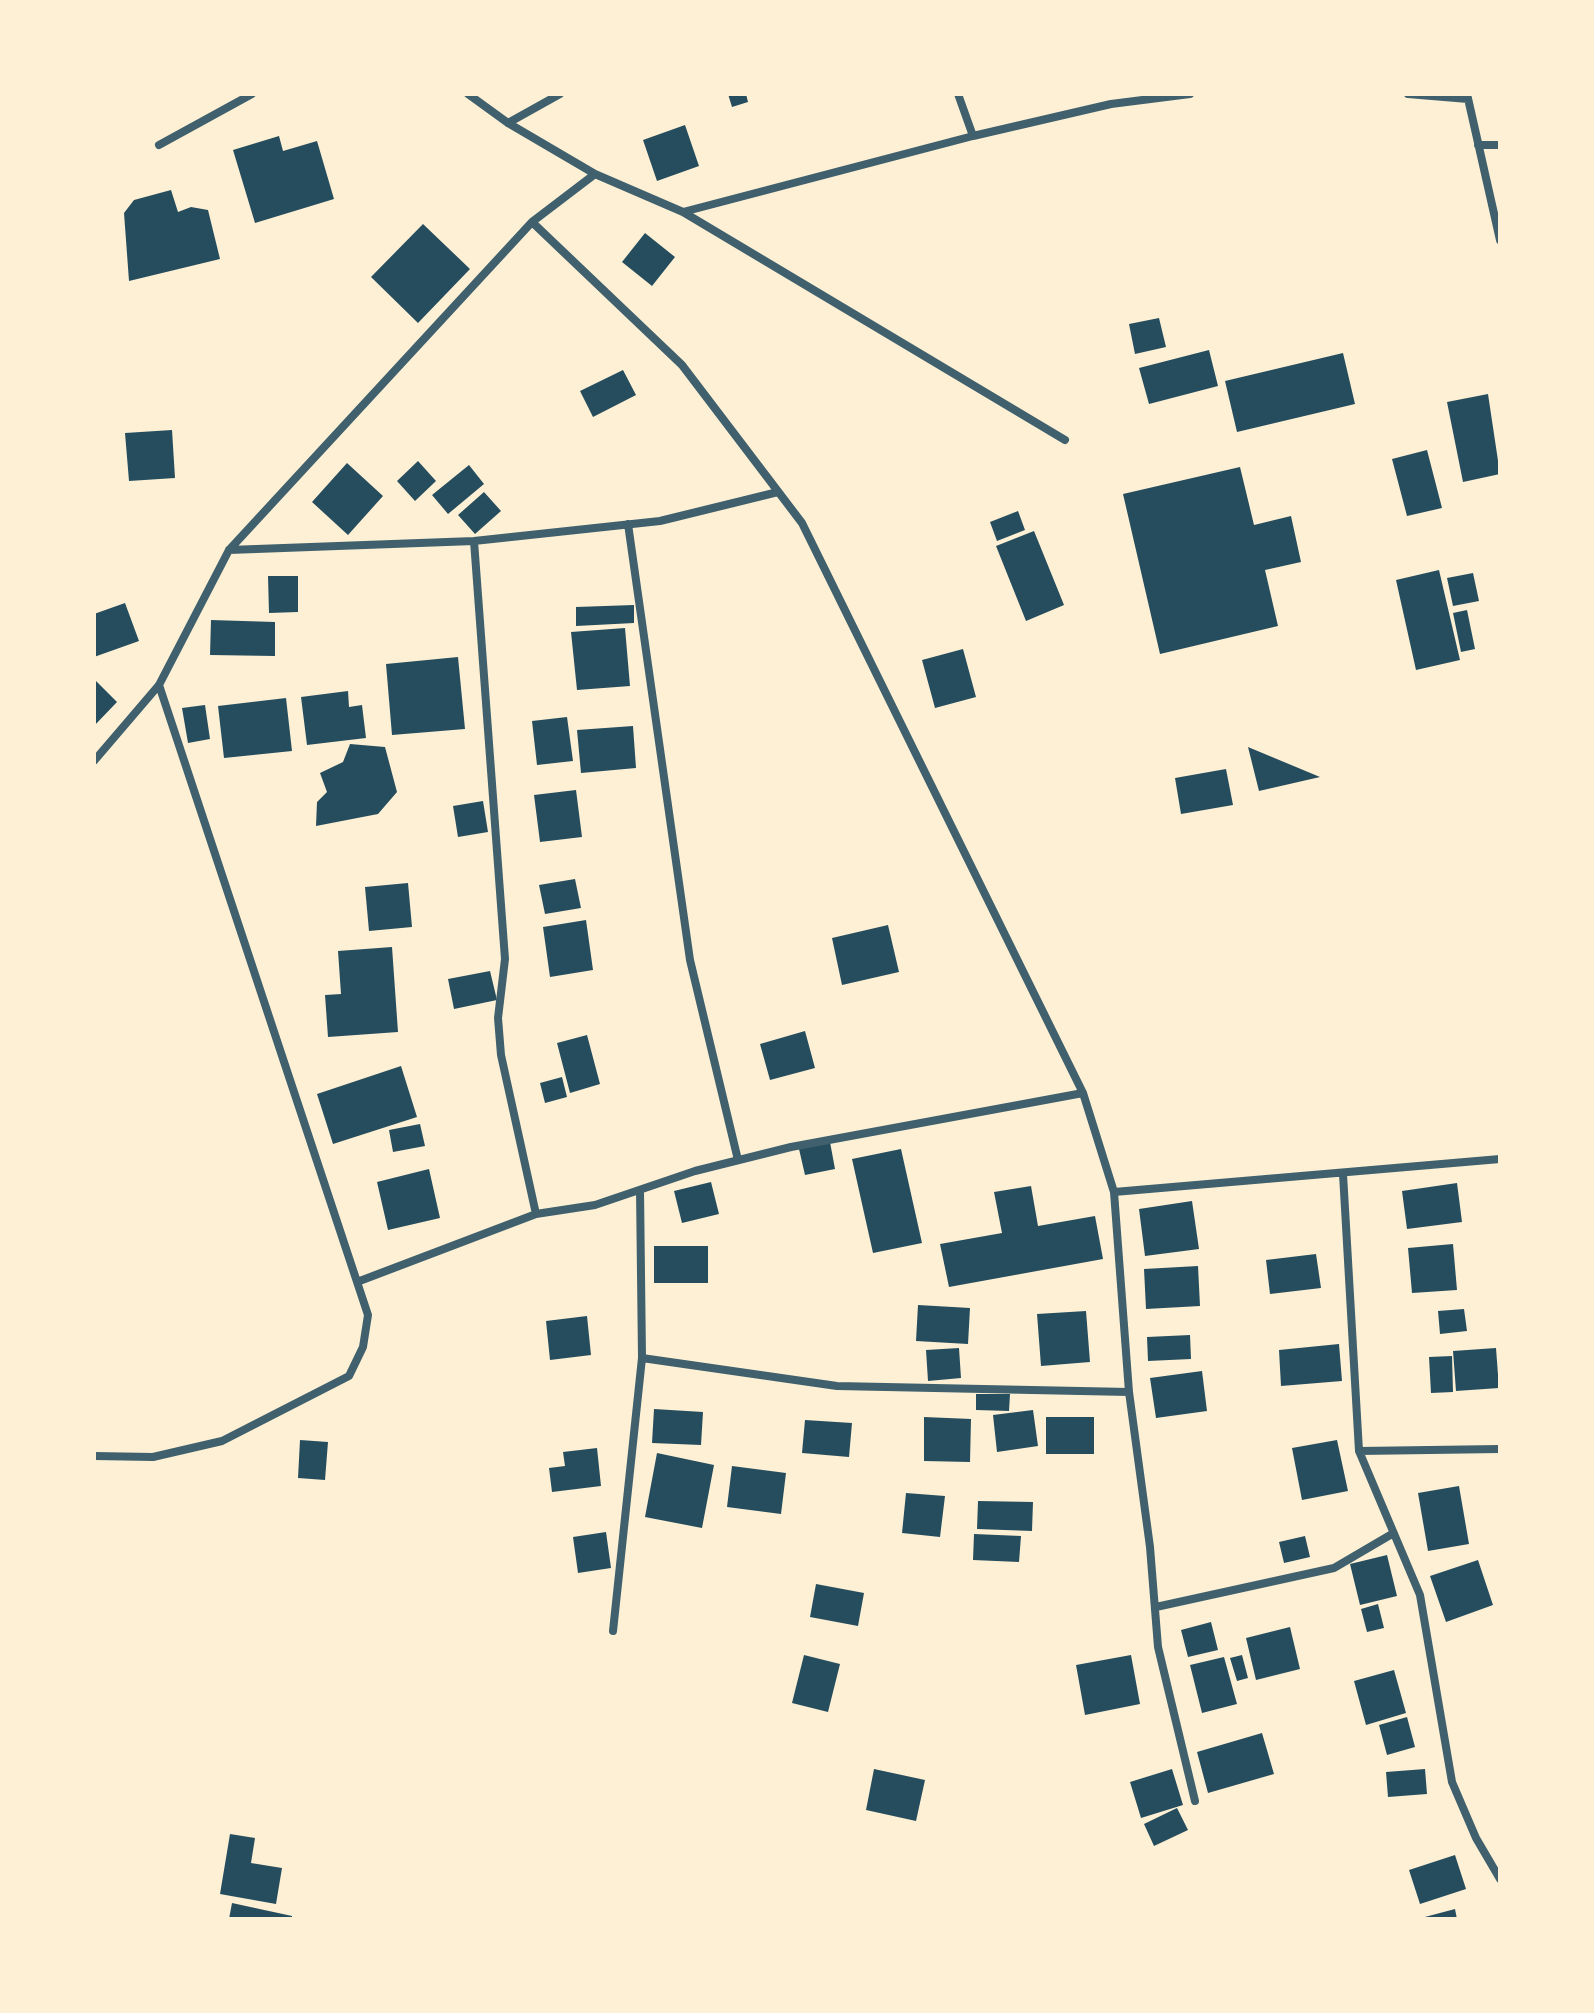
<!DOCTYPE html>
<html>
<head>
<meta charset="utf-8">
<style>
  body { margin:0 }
  #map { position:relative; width:1594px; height:2013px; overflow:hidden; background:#fdf0d5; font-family:"DM Sans",sans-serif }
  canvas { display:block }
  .frame { position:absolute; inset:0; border:96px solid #fdf0d5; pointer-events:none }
</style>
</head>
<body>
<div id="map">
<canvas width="1594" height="2013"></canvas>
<div class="frame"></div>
</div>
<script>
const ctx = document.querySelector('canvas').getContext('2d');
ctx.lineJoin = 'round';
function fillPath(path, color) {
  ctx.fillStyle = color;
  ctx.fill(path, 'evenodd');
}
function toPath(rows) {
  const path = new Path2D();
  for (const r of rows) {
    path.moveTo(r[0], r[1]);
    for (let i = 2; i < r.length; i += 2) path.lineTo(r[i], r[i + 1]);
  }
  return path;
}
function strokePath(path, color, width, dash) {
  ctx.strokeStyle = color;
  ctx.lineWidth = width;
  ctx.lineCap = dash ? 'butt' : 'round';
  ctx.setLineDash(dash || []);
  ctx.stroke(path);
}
fillPath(toPath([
  [728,94,746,94,748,102,732,107],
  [685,125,699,166,657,181,643,140],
  [279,136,283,151,317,141,334,199,255,223,233,150],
  [171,190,178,212,191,207,208,210,220,259,129,281,124,213,134,200],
  [423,224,470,269,418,323,371,277],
  [645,233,675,257,652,286,622,262],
  [1159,318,1166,347,1135,354,1129,324],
  [1209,350,1218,386,1149,404,1139,368],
  [1343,353,1355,404,1237,432,1225,381],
  [623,370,636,395,593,417,580,391],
  [1488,394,1500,474,1463,482,1447,402],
  [172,430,175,478,129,481,125,433],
  [1427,450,1442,508,1407,516,1392,459],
  [418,461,436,481,415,501,397,481],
  [347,463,383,496,348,535,312,502],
  [469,465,484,484,448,514,432,495],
  [1240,467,1254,525,1291,516,1301,562,1265,570,1278,626,1160,654,1123,494],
  [484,492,501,511,475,534,458,515],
  [1018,511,1025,530,997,541,990,522],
  [1034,531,1064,605,1026,621,996,546],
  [1439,570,1460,660,1416,670,1396,580],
  [1473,573,1479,601,1453,606,1447,578],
  [268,576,298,576,298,612,269,613],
  [125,603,139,641,94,657,94,614],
  [634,605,634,623,576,626,576,607],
  [1467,610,1475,649,1461,652,1453,613],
  [211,620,275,622,275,656,210,655],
  [625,628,630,686,577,690,571,632],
  [963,649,976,697,935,708,922,660],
  [458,657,465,729,392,735,386,664],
  [94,679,117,702,94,726],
  [348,691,349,707,362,705,366,738,307,745,301,697],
  [286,698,292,751,224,758,218,706],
  [205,705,210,739,188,743,182,708],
  [567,717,573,761,537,765,532,721],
  [633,726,636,768,581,773,577,730],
  [350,744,385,747,397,792,378,814,316,826,317,802,327,792,320,773,343,762],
  [1248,747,1320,777,1259,791],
  [1226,769,1233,805,1181,814,1175,778],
  [576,790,582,837,540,842,534,795],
  [483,801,488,832,458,837,453,806],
  [575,879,581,908,545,914,539,885],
  [408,883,412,927,369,931,365,887],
  [586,920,593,970,550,977,543,927],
  [888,925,899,972,842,985,832,938],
  [392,947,398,1032,328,1037,325,995,341,994,338,951],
  [490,971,497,1000,454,1009,448,979],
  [805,1031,815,1068,770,1080,760,1044],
  [587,1035,600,1084,570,1093,557,1043],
  [401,1066,417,1117,333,1144,317,1094],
  [562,1077,567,1097,545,1103,540,1083],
  [420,1124,425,1146,393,1152,389,1130],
  [830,1142,835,1169,805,1175,799,1149],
  [901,1149,922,1243,873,1253,852,1159],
  [429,1169,440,1218,388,1230,377,1182],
  [711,1182,719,1214,682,1223,674,1191],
  [1457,1183,1462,1222,1407,1229,1402,1191],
  [1031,1186,1038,1226,1095,1216,1103,1259,949,1287,940,1244,1002,1233,994,1192],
  [1192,1201,1199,1249,1145,1256,1139,1209],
  [1453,1244,1457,1290,1412,1293,1408,1248],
  [654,1246,708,1246,708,1283,654,1283],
  [1316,1254,1321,1288,1270,1294,1266,1260],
  [1198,1266,1200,1306,1146,1309,1144,1269],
  [918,1305,970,1308,968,1344,916,1341],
  [1464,1309,1467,1331,1440,1334,1438,1311],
  [1086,1311,1090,1362,1041,1366,1037,1314],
  [587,1316,591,1355,550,1360,546,1321],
  [1190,1335,1191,1359,1148,1361,1147,1337],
  [1339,1344,1342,1381,1281,1386,1279,1350],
  [959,1348,961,1378,928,1381,926,1350],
  [1496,1348,1499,1388,1456,1391,1453,1351],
  [1452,1356,1453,1392,1431,1393,1429,1357],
  [1202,1371,1207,1411,1156,1418,1150,1378],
  [976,1394,1010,1394,1009,1411,976,1410],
  [654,1409,703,1412,701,1445,652,1443],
  [1033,1410,1038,1446,997,1452,993,1415],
  [924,1417,971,1419,970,1462,924,1461],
  [1046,1417,1094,1417,1094,1454,1046,1454],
  [805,1420,852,1423,849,1457,802,1453],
  [300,1440,328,1442,325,1480,298,1478],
  [1337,1440,1348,1491,1302,1500,1292,1448],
  [597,1448,601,1486,552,1492,549,1468,565,1466,563,1452],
  [657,1453,714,1465,702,1528,645,1517],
  [732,1466,786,1473,781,1514,727,1507],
  [1459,1486,1469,1544,1428,1551,1418,1493],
  [906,1493,945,1496,940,1537,902,1533],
  [978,1501,1033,1502,1032,1531,977,1529],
  [606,1532,611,1568,578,1573,573,1537],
  [974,1534,1021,1536,1019,1562,973,1560],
  [1305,1536,1310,1557,1284,1563,1279,1542],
  [1387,1555,1397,1596,1360,1605,1350,1564],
  [1478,1560,1493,1605,1446,1622,1430,1576],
  [816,1584,864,1593,858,1626,810,1617],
  [1378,1604,1384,1628,1367,1632,1361,1609],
  [1211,1622,1218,1650,1188,1657,1181,1630],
  [1290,1627,1300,1669,1256,1680,1246,1638],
  [804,1655,840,1664,828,1712,792,1703],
  [1131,1655,1140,1704,1085,1715,1076,1665],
  [1242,1655,1248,1678,1237,1681,1230,1658],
  [1224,1657,1237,1704,1202,1713,1190,1665],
  [1394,1670,1406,1713,1366,1725,1354,1681],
  [1407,1717,1415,1747,1387,1755,1379,1725],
  [1262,1733,1274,1774,1208,1793,1197,1752],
  [874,1769,925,1780,916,1821,866,1810],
  [1172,1769,1183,1805,1141,1818,1130,1782],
  [1425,1769,1427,1794,1388,1797,1386,1772],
  [1177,1808,1188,1830,1154,1846,1144,1824],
  [230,1834,255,1838,251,1863,282,1868,276,1904,220,1894],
  [1455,1855,1466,1889,1420,1904,1409,1870],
  [232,1903,292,1916,292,1919,229,1919],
  [1455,1909,1457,1919,1422,1919,1421,1918]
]), '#264d5e');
strokePath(toPath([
  [468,94,508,123,595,174,683,212,973,136,1111,104,1190,94],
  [958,94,973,136],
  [1408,94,1468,99],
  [1467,94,1500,240],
  [508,123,560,94],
  [159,145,252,94],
  [1478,145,1500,145],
  [683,212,1065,440],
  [532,222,682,365,802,523,1083,1093,1114,1192,1129,1392,1150,1547,1158,1647,1195,1801],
  [628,524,690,960,738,1160],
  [474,541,505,959,498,1018,501,1055,536,1214],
  [229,550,474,541,660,521,778,492],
  [94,761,159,685,229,550,532,222,595,174],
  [1343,1174,1359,1451,1420,1595,1452,1782,1476,1838,1500,1879],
  [1114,1192,1500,1159],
  [357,1282,536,1214,595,1205,695,1171,791,1147,1083,1093],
  [642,1358,837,1386,1129,1392],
  [1359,1451,1500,1449],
  [94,1456,153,1457,222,1441,349,1376,363,1347,368,1315,159,685],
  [1156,1607,1334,1568,1392,1534],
  [613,1631,642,1358,640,1190]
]), '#3f606c', 8);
</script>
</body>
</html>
